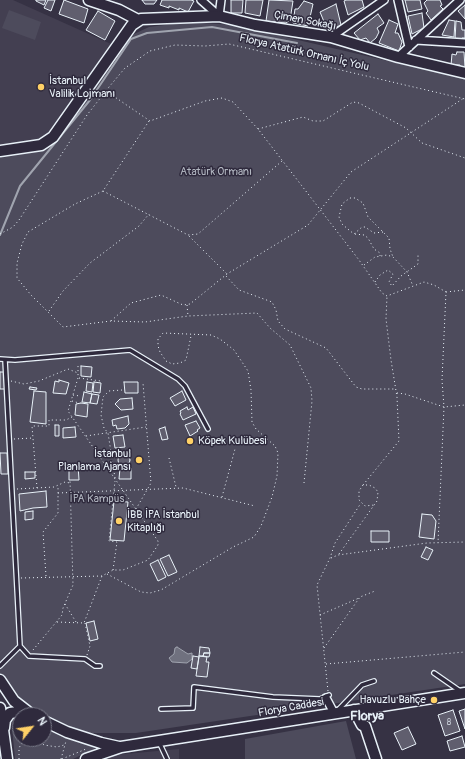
<!DOCTYPE html>
<html>
<head>
<meta charset="utf-8">
<style>
  body { margin:0 }
  #map { position:relative; width:465px; height:759px; overflow:hidden; background:#363244; font-family:Pangolin,sans-serif }
  canvas { display:block }
  .north { position:absolute; left:12px; top:707px; width:40px; height:40px; box-sizing:border-box; background:#2f2a3d; border:1px solid #797a88; border-radius:50%; rotate:60deg; font-size:11px; font-weight:700; line-height:16px; text-align:center; color:#e8f1f8 }
  .north::after { content:''; display:block; margin:auto; width:14px; height:18px; background:#ffd166; clip-path:polygon(50% 0,100% 100%,50% 72%,0 100%) }
</style>
</head>
<body>
<div id="map">
<canvas width="465" height="759"></canvas>
<div class="north">N</div>
</div>
<script>
const ctx = document.querySelector('canvas').getContext('2d');
ctx.lineJoin = 'round';
function fillPath(path, color) {
  ctx.fillStyle = color;
  ctx.fill(path, 'evenodd');
}
function toPath(rows) {
  const path = new Path2D();
  for (const r of rows) {
    if (r.length === 3) {
      path.moveTo(r[0] + r[2], r[1]);
      path.arc(r[0], r[1], r[2], 0, 2 * Math.PI);
      continue;
    }
    path.moveTo(r[0], r[1]);
    for (let i = 2; i < r.length; i += 2) path.lineTo(r[i], r[i + 1]);
  }
  return path;
}
function strokePath(path, color, width, dash) {
  ctx.strokeStyle = color;
  ctx.lineWidth = width;
  ctx.lineCap = dash ? 'butt' : 'round';
  ctx.setLineDash(dash || []);
  ctx.stroke(path);
}
function write(font, color, halo, rows, align = 'center') {
  ctx.font = font + ' Pangolin,sans-serif';
  ctx.lineWidth = 3;
  ctx.setLineDash([]);
  ctx.textBaseline = 'middle';
  ctx.strokeStyle = halo;
  ctx.fillStyle = color;
  for (const [text, x, y, turn = 0] of rows) {
    ctx.save();
    ctx.translate(x, y);
    ctx.rotate((+turn || 0) * Math.PI / 180);
    ctx.textAlign = isNaN(turn) ? turn : align;
    if (halo) ctx.strokeText(text, 0, 0);
    ctx.fillText(text, 0, 0);
    ctx.restore();
  }
}
fillPath(toPath([
  [0,0,13,0,111,44,53,130,40,140,0,146],
  [179,749,179,759,102,759,114,755]
]), '#433f51');
fillPath(toPath([
  [9,10,41,22,35,40,2,28],
  [188,22,234,25,465,79,465,684,136,733,84,733,44,718,44,715,35,714,17,699,0,673,0,158,36,152,54,145,72,121,125,43,134,34,149,27],
  [20,715,20,739,44,739,44,727,68,738,100,746,73,759,15,759,11,717],
  [346,721,356,759,245,759,245,739]
]), '#4d4b5c');
const water = toPath([
  [177,647,188,654,192,653,192,659,187,663,172,662,169,658,174,654,175,648,177,647]
]);
fillPath(water, '#70717f');
strokePath(water, '#a0a4af', 1);
strokePath(toPath([
  [0,235,20,186,90,100,131,39,147,33,212,27,297,43]
]), '#a0a4af', 2);
const building = toPath([
  [36,0,46,0,44,5,36,1,36,0],
  [48,0,55,0,51,11,44,8,48,0],
  [64,0,88,9,84,23,59,14,64,0],
  [142,0,157,0,154,4,145,4,142,0],
  [162,0,191,0,194,1,188,12,179,8,179,10,169,6,169,8,160,5,162,0],
  [231,0,243,0,242,13,231,13,231,0],
  [246,0,263,0,260,16,245,13,246,0],
  [269,0,293,1,290,20,286,23,266,21,269,0],
  [346,0,362,0,364,7,348,15,344,1,346,0],
  [405,0,420,0,422,9,408,12,405,0],
  [427,0,440,0,442,5,440,6,443,9,431,20,426,13,428,11,424,3,427,0],
  [304,1,313,4,308,26,293,23,295,9,298,9,304,1],
  [336,4,341,25,329,31,327,29,320,12,336,4],
  [465,5,465,19,458,11,465,5],
  [98,11,115,21,105,40,86,30,98,11],
  [422,13,424,28,412,34,408,16,422,13],
  [378,14,384,23,377,28,379,32,376,38,370,43,366,38,360,40,354,33,378,14],
  [389,20,398,24,395,33,398,33,402,42,399,51,379,43,389,20],
  [449,20,455,21,454,37,442,35,449,20],
  [456,21,461,22,462,30,465,30,465,38,462,38,462,40,455,40,456,21],
  [457,52,464,52,465,68,460,68,460,65,451,65,452,54,456,55,457,52],
  [81,366,92,367,91,377,81,376,81,366],
  [0,372,5,372,5,389,0,389,0,372],
  [59,380,69,383,66,394,53,393,55,381,59,382,59,380],
  [87,382,93,383,92,392,86,391,87,382],
  [94,382,101,383,100,393,93,392,94,382],
  [124,382,138,382,138,393,125,393,124,382],
  [30,387,37,388,36,390,29,389,30,387],
  [34,391,46,392,46,424,30,422,34,391],
  [182,391,186,400,175,406,170,398,182,391],
  [84,392,92,394,90,403,82,402,84,392],
  [92,394,99,395,97,404,90,403,92,394],
  [132,398,133,409,121,410,115,404,120,399,132,398],
  [81,403,88,404,87,417,75,415,76,404,81,403],
  [187,407,188,410,193,407,196,414,183,420,180,414,181,413,180,411,187,407],
  [128,416,129,424,125,428,117,429,116,425,113,426,112,420,128,416],
  [196,421,200,428,197,430,198,431,190,436,185,425,196,421],
  [55,425,59,425,59,436,55,436,55,425],
  [75,427,76,437,63,438,63,428,75,427],
  [165,427,168,439,162,440,159,429,165,427],
  [123,435,125,447,115,448,113,436,123,435],
  [0,453,7,453,8,474,1,474,0,453],
  [124,460,6],
  [69,465,78,465,79,480,69,480,69,465],
  [120,468,131,468,131,479,119,479,120,468],
  [25,472,35,472,35,478,25,479,25,472],
  [46,491,47,507,33,508,20,511,19,494,46,491],
  [114,501,128,502,124,541,110,540,114,501],
  [33,511,33,519,25,520,25,512,33,511],
  [422,514,432,515,436,521,434,539,419,537,422,514],
  [371,531,389,531,389,542,371,542,371,531],
  [426,547,433,550,428,560,421,557,426,547],
  [169,555,177,572,168,576,160,559,169,555],
  [158,560,166,577,158,581,150,564,158,560],
  [94,621,98,639,90,641,86,623,94,621],
  [200,647,209,648,210,653,204,653,203,656,199,656,200,647],
  [204,653,210,653,209,657,203,656,204,653],
  [193,656,199,657,197,669,191,668,193,656],
  [199,656,207,657,206,662,209,662,207,677,196,676,199,656],
  [465,709,465,729,459,711,465,709],
  [453,710,460,731,445,736,438,715,453,710],
  [408,727,416,744,402,750,394,733,408,727],
  [462,736,465,747,450,751,447,741,462,736]
]);
fillPath(building, '#605e6e');
strokePath(building, '#e8f1f8', 1);
const lane = toPath([
  [0,359,15,360,130,350,178,379,185,386,208,429],
  [5,360,20,646,29,656,85,659,95,666,100,666],
  [0,666,20,646],
  [434,673,460,691],
  [161,709,193,708,194,687,273,697,320,699,329,695],
  [338,710,362,685,374,681],
  [159,742,167,759]
]);
const street = toPath([
  [201,0,219,16],
  [398,0,409,47],
  [219,16,221,0],
  [331,37,384,0],
  [416,40,465,43],
  [398,57,460,0],
  [326,698,334,713]
]);
const secondary = toPath([
  [89,0,119,10,138,20],
  [0,151,41,145,53,137,132,25,141,19,219,16,255,25,331,37,398,57,465,73],
  [0,680,14,701,32,715],
  [0,708,7,759],
  [354,710,362,725,365,726,376,759],
  [44,721,67,732,101,743,119,747],
  [4,728,5,720,10,713,25,711],
  [86,759,121,747,465,693]
]);
strokePath(lane, '#e8f1f8', 6);
strokePath(street, '#e8f1f8', 10);
strokePath(secondary, '#e8f1f8', 13);
strokePath(toPath([
  [106,91,150,121,205,101,222,98,233,102,258,129,359,260,382,293,387,296,424,282,434,285,446,292,442,380,444,407,438,543],
  [149,121,103,191,75,204,28,232,22,244,17,263,17,278,31,295,63,327,111,321,145,322,188,316,257,313,270,328,290,345,311,388,312,401,304,483],
  [258,129,303,117,313,121,323,121,353,102,359,103,406,128,422,143,465,158],
  [103,191,188,235,198,234,282,161],
  [383,232,374,233,365,227,362,227,354,234,349,230,342,224,339,217,342,204,350,198,355,198,363,203,368,217,389,238,390,249,393,257],
  [0,234,13,227,19,220,87,115,109,87,125,68,150,51,175,45,205,46,229,44,465,99],
  [355,234,364,235,368,238,374,249,380,253,380,256],
  [189,236,227,274],
  [364,265,375,257,387,255,393,257,407,272,413,286],
  [226,276,239,290,272,302,276,310,278,321,285,329,326,348,356,387,362,389,396,389],
  [375,282,380,275,388,270,393,274,389,282,392,286,401,276,418,264,418,255],
  [446,292,465,290],
  [187,305,188,316],
  [49,311,63,291,90,263,139,226,149,214],
  [111,321,131,303,161,295,183,305,190,304,227,274,308,225,351,172,464,98],
  [79,378,101,381],
  [11,381,24,384,39,381,68,369,78,373],
  [397,393,405,394,444,407,465,405],
  [73,395,80,396],
  [72,401,79,403],
  [86,436,146,427],
  [14,439,33,438],
  [169,458,176,487],
  [115,478,108,433,104,428,101,415,103,397,109,391,122,390],
  [363,485,399,441,397,397,391,360,386,319,387,296],
  [37,488,32,426,49,426,49,420,66,420,72,417],
  [17,489,54,487,65,482,70,483],
  [58,493,183,488,255,506],
  [222,497,235,449],
  [136,509,151,483,143,383],
  [339,554,377,501,378,492,375,488,369,485,363,485,359,491,359,500,365,506,374,505],
  [331,558,338,555,427,543,465,542],
  [113,570,117,542,109,541,115,481],
  [107,574,141,592,150,593,161,590,233,547,254,537,261,526,272,497,277,476,278,453,275,446,256,429,252,422,251,390,248,371,234,350,220,339,211,335,163,333,158,339,158,346,160,352,166,361,172,364,180,363,186,360,191,336],
  [46,576,43,532,58,513,58,486],
  [21,578,102,576,113,570,123,570,148,560,158,545,158,541,68,411,78,378,78,366],
  [65,604,76,622],
  [320,615,359,598],
  [57,622,84,623,102,576],
  [85,623,90,646,87,655],
  [324,648,360,597,375,591],
  [33,650,62,615,63,608,73,585,70,480],
  [326,664,465,652],
  [328,691,317,585,330,558,335,543,361,503],
  [37,739,44,745,57,747,64,745],
  [19,759,19,748,24,739],
  [61,759,66,741],
  [62,759,86,749]
]), '#e8f1f8', 1, [1, 3]);
strokePath(lane, '#2f2a3d', 3.5);
strokePath(street, '#2f2a3d', 7);
strokePath(secondary, '#2f2a3d', 10);
for (const [x, y, r, color] of [
  [41,87,4,"#ffd166"],
  [190,441,4,"#ffd166"],
  [139,460,4,"#ffd166"],
  [119,521,4,"#ffd166"],
  [434,700,4,"#ffd166"]
]) {
  const dot = new Path2D();
  dot.arc(x, y, r, 0, 2 * Math.PI);
  ctx.fillStyle = color;
  ctx.fill(dot);
  strokePath(dot, '#2f2a3d', 1.5);
}
write('9px', '#c6ccd6', null, [
  ["8",449,723]
]);
write('11px', '#e8f1f8', '#2f2a3d', [
  ["Çimen Sokağı",305,21,11],
  ["Florya Atatürk Ornanı İç Yolu",304,53,13],
  ["Florya Caddesi",291,708,-10]
]);
write('11px', '#e8f1f8', '#2f2a3d', [
  ["İstanbul",49,81],
  ["Valilik Lojmanı",49,94],
  ["Köpek Kulübesi",198,441],
  ["İstanbul",131,454,"right"],
  ["Planlama Ajansı",131,467,"right"],
  ["İBB İPA İstanbul",127,515],
  ["Kitaplığı",127,528],
  ["Havuzlu Bahçe",426,700,"right"]
], 'left');
write('11px', '#b2b7c1', '#2f2a3d', [
  ["Atatürk Ormanı",216,172],
  ["İPA Kampüs",97,499]
]);
write('bold 13px', '#e8f1f8', '#2f2a3d', [
  ["Florya",367,717]
]);
</script>
</body>
</html>
